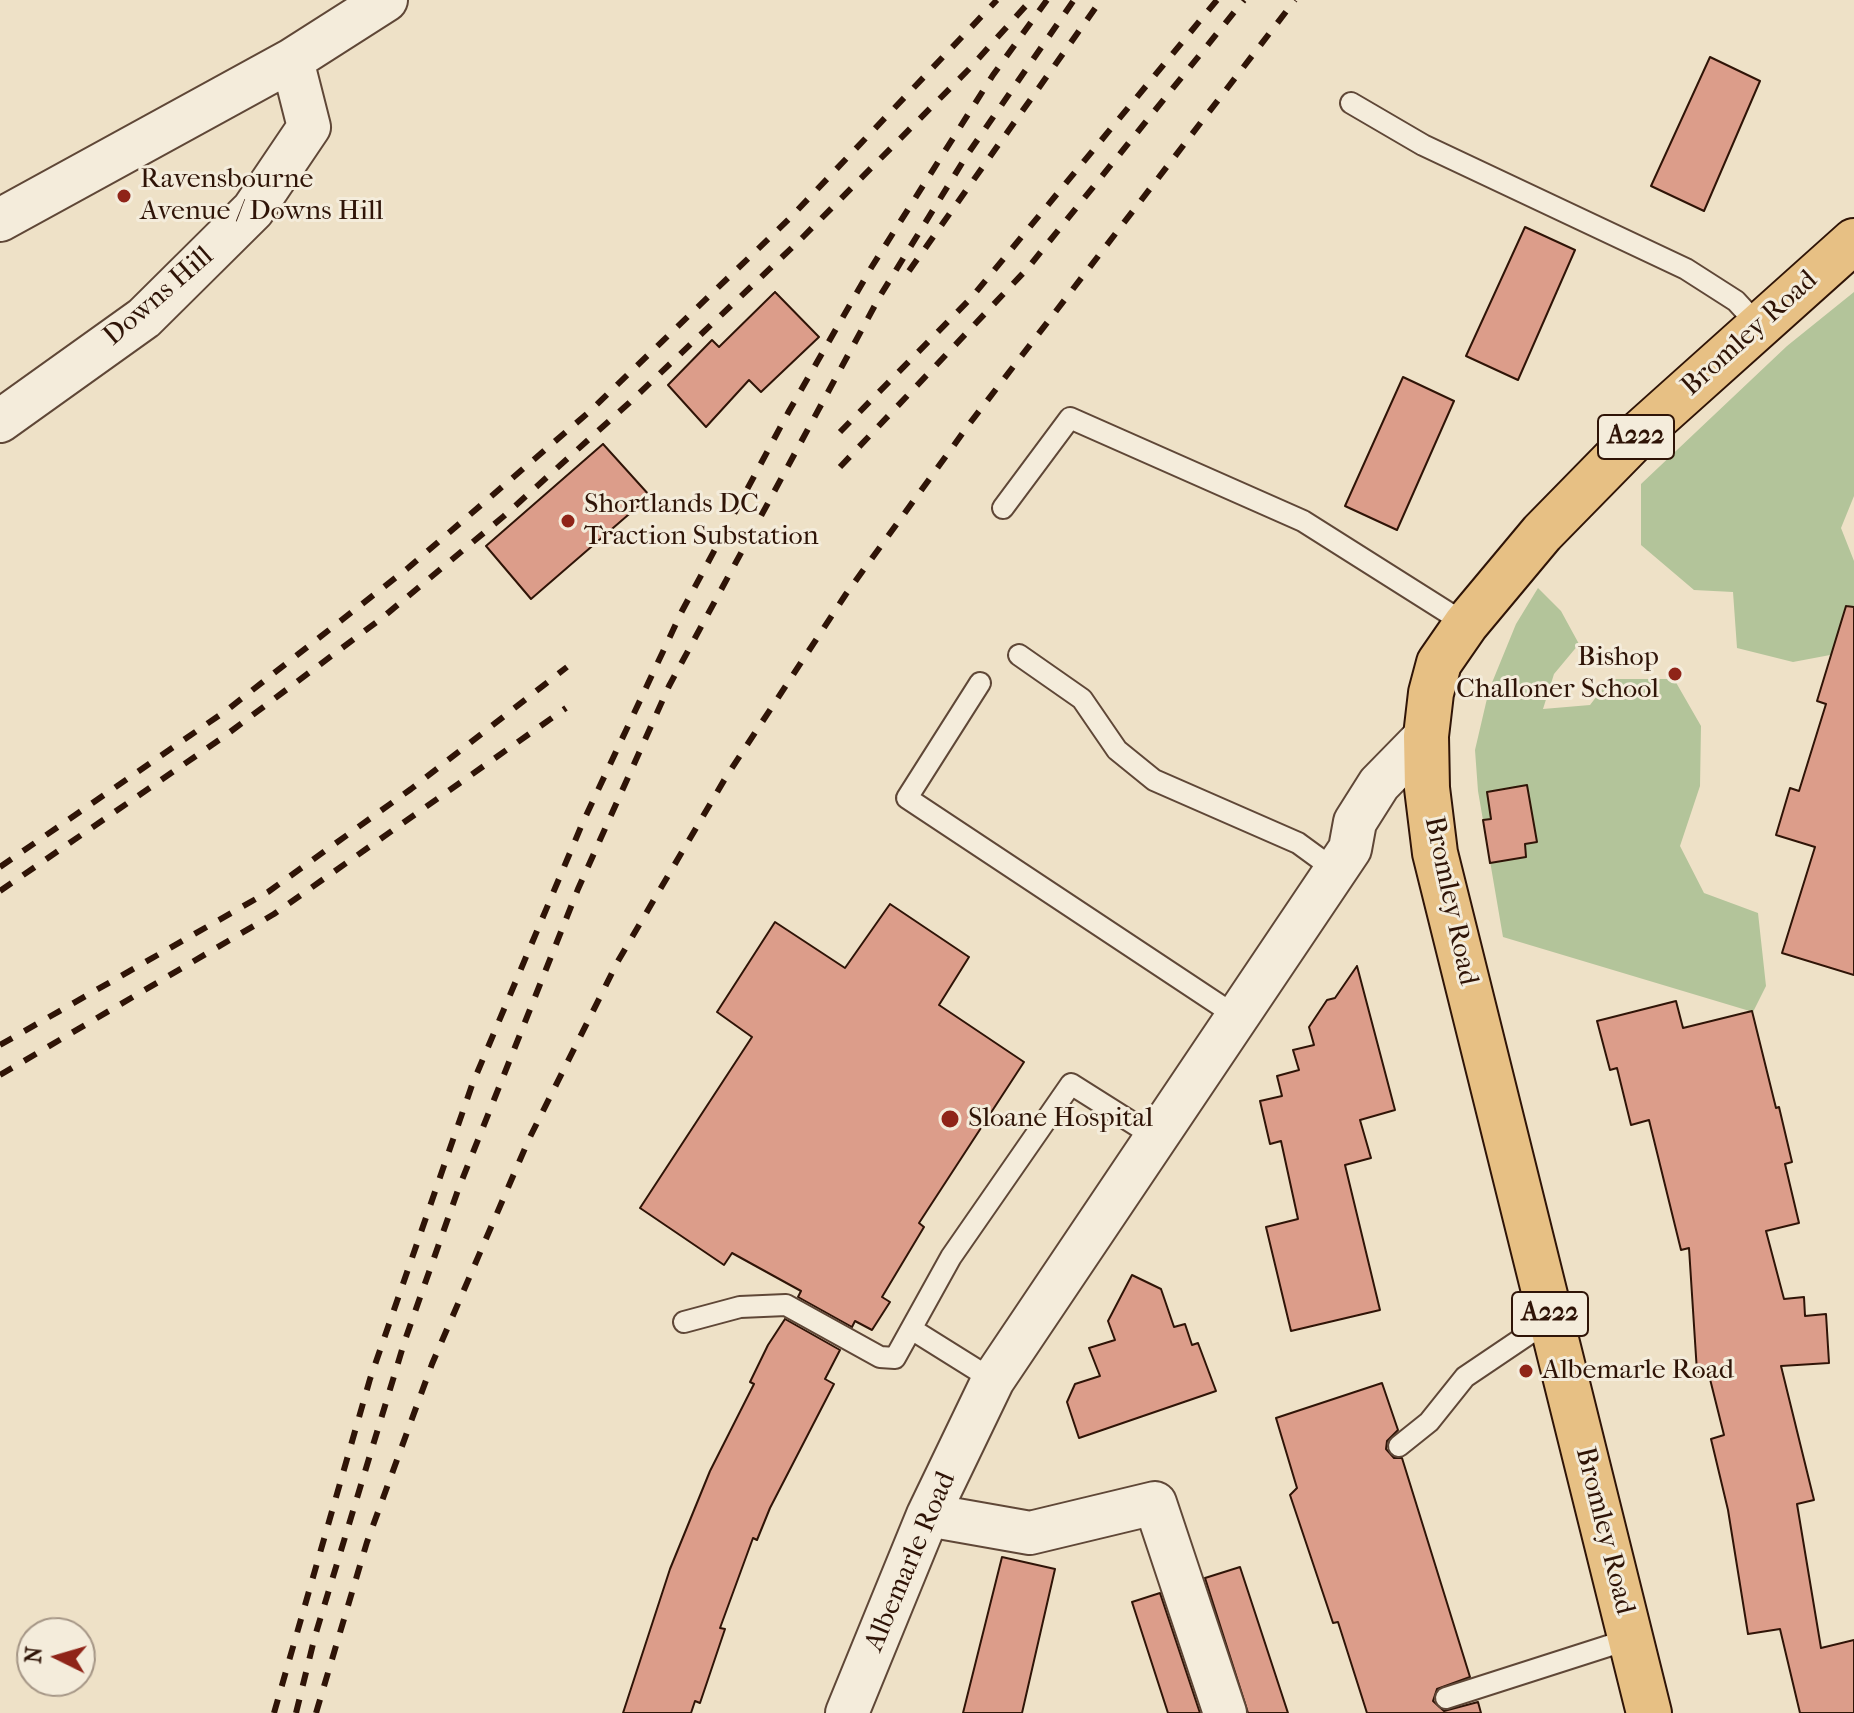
<!DOCTYPE html>
<html>
<head>
<meta charset="utf-8">
<style>
  body { margin:0 }
  #map { position:relative; width:1854px; height:1713px; overflow:hidden; background:#eee1c7; font-family:"IM FELL French Canon",serif }
  canvas { display:block }
  .north { position:absolute; left:16px; top:1617px; width:80px; height:80px; box-sizing:border-box; background:#f4ecdb; border:2px solid #a59686; border-radius:50%; rotate:275deg; font-size:22px; font-weight:700; line-height:32px; text-align:center; color:#2f1407 }
  .north::after { content:''; display:block; margin:auto; width:28px; height:36px; background:#8f2418; clip-path:polygon(50% 0,100% 100%,50% 72%,0 100%) }
</style>
</head>
<body>
<div id="map">
<canvas width="1854" height="1713"></canvas>
<div class="north">N</div>
</div>
<script>
const ctx = document.querySelector('canvas').getContext('2d');
ctx.lineJoin = 'round';
function fillPath(path, color) {
  ctx.fillStyle = color;
  ctx.fill(path, 'evenodd');
}
function toPath(rows) {
  const path = new Path2D();
  for (const r of rows) {
    path.moveTo(r[0], r[1]);
    for (let i = 2; i < r.length; i += 2) path.lineTo(r[i], r[i + 1]);
  }
  return path;
}
function strokePath(path, color, width, dash) {
  ctx.strokeStyle = color;
  ctx.lineWidth = width;
  ctx.lineCap = dash ? 'butt' : 'round';
  ctx.setLineDash(dash || []);
  ctx.stroke(path);
}
function write(font, color, halo, rows, align = 'center') {
  ctx.font = font + ' "IM FELL French Canon",serif';
  ctx.lineWidth = 6;
  ctx.setLineDash([]);
  ctx.textBaseline = 'middle';
  ctx.strokeStyle = halo;
  ctx.fillStyle = color;
  for (const [text, x, y, turn = 0] of rows) {
    ctx.save();
    ctx.translate(x, y);
    ctx.rotate((+turn || 0) * Math.PI / 180);
    ctx.textAlign = isNaN(turn) ? turn : align;
    if (halo) ctx.strokeText(text, 0, 0);
    ctx.fillText(text, 0, 0);
    ctx.restore();
  }
}
fillPath(toPath([
  [1854,292,1854,496,1841,528,1854,561,1854,636,1846,652,1793,662,1737,648,1733,592,1694,590,1641,545,1641,484,1787,346],
  [1538,588,1561,611,1579,644,1554,674,1543,709,1590,705,1610,679,1674,679,1701,726,1700,786,1680,846,1704,893,1758,913,1766,986,1753,1012,1503,937,1478,791,1475,750,1489,690,1516,624]
]), '#b3c49a');
const building = toPath([
  [1710,57,1760,81,1704,211,1651,186,1710,57],
  [1525,227,1575,250,1518,380,1466,356,1525,227],
  [775,292,819,337,761,392,749,380,706,427,668,385,712,340,719,347,775,292],
  [1403,377,1454,401,1397,530,1345,506,1403,377],
  [603,444,650,496,531,599,486,546,603,444],
  [1846,606,1854,607,1854,975,1782,953,1815,847,1776,835,1790,788,1799,791,1826,704,1817,701,1846,606],
  [1527,785,1537,842,1525,844,1526,857,1490,863,1483,820,1491,819,1487,792,1527,785],
  [890,904,969,957,939,1005,1024,1062,919,1223,924,1227,882,1297,890,1302,872,1330,855,1321,852,1327,798,1297,801,1291,732,1253,724,1265,640,1208,752,1037,717,1012,775,922,845,968,890,904],
  [1357,966,1395,1110,1360,1120,1371,1158,1345,1165,1380,1310,1291,1331,1266,1227,1298,1219,1281,1141,1270,1144,1260,1101,1282,1096,1277,1076,1299,1070,1293,1050,1314,1045,1309,1027,1327,1000,1335,998,1357,966],
  [1676,1001,1683,1028,1752,1011,1776,1108,1779,1107,1792,1162,1785,1164,1799,1223,1766,1231,1784,1299,1804,1297,1805,1316,1826,1314,1829,1363,1781,1366,1814,1500,1797,1504,1821,1648,1854,1640,1854,1713,1800,1713,1780,1629,1748,1634,1728,1510,1711,1439,1724,1435,1708,1371,1697,1372,1689,1248,1681,1250,1649,1120,1631,1125,1617,1068,1610,1070,1597,1021,1676,1001],
  [1132,1275,1161,1289,1174,1327,1185,1324,1192,1345,1198,1343,1216,1391,1079,1438,1067,1402,1075,1384,1100,1376,1089,1348,1115,1340,1108,1321,1132,1275],
  [785,1319,840,1350,825,1379,834,1384,770,1508,757,1540,753,1538,720,1628,725,1629,700,1703,695,1701,691,1713,623,1713,670,1569,710,1471,754,1384,750,1382,768,1345,785,1319],
  [1382,1383,1398,1430,1387,1441,1386,1449,1394,1458,1402,1458,1470,1677,1437,1689,1433,1701,1444,1711,1478,1702,1481,1713,1367,1713,1338,1622,1333,1623,1290,1495,1297,1488,1276,1418,1382,1383],
  [1002,1557,1055,1569,1022,1713,963,1713,1002,1557],
  [1240,1567,1288,1713,1248,1713,1205,1578,1240,1567],
  [1160,1593,1200,1713,1168,1713,1132,1602,1160,1593]
]);
fillPath(building, '#dc9d8a');
strokePath(building, '#2f1407', 2);
const service = toPath([
  [1351,103,1423,145,1686,269,1736,301,1759,326],
  [1003,508,1070,418,1303,521,1466,624],
  [1019,655,1082,699,1117,750,1154,780,1298,843,1335,870],
  [980,683,907,798,1239,1018],
  [684,1322,740,1307,786,1305,880,1357,895,1358,951,1257,1071,1084,1155,1137],
  [913,1330,993,1380],
  [1399,1446,1429,1422,1465,1377,1551,1319],
  [1446,1698,1630,1639]
]);
const minor = toPath([
  [0,220,292,60,386,0],
  [0,421,144,318,253,210,309,127,292,60],
  [928,1515,1030,1533,1155,1503,1225,1713],
  [847,1713,928,1515,993,1380,1350,849,1355,822,1379,784,1426,736]
]);
const primary = toPath([
  [1649,1713,1435,853,1427,788,1426,736,1431,693,1439,663,1466,624,1542,533,1642,431,1854,241]
]);
strokePath(service, '#5f4737', 24);
strokePath(minor, '#5f4737', 46);
strokePath(primary, '#2f1407', 48);
strokePath(service, '#f4ecdb', 20);
strokePath(minor, '#f4ecdb', 42);
strokePath(primary, '#e7c084', 44);
strokePath(toPath([
  [909,271,1101,0],
  [840,432,972,297,1217,0],
  [840,467,1027,269,1244,0],
  [0,867,227,710,408,568,589,412,789,219,997,0],
  [0,891,222,738,382,618,504,516,629,403,802,238,969,69,1031,0],
  [0,1045,268,892,411,789,567,667],
  [0,1075,274,914,566,708],
  [274,1713,370,1379,472,1085,583,822,682,611,789,411,871,268,993,75,1047,0],
  [296,1713,315,1636,405,1340,458,1190,578,889,669,686,880,296,967,155,1074,0],
  [316,1713,367,1542,432,1364,529,1139,618,961,726,777,846,594,970,423,1295,0]
]), '#2f1407', 6, [14, 14]);
for (const [x, y, r, color] of [
  [124,196,8,"#8f2418"],
  [568,521,8,"#8f2418"],
  [1675,674,8,"#8f2418"],
  [950,1119,10,"#8f2418"],
  [1526,1371,8,"#8f2418"]
]) {
  const dot = new Path2D();
  dot.arc(x, y, r, 0, 2 * Math.PI);
  ctx.fillStyle = color;
  ctx.fill(dot);
  strokePath(dot, '#f4ecdb', 3);
}
for (const [x, y, w] of [
  [1636,437,76],
  [1550,1314,76]
]) {
  const box = new Path2D();
  box.roundRect(x - w / 2, y - 22, w, 44, 6);
  ctx.fillStyle = '#f4ecdb';
  ctx.fill(box);
  strokePath(box, '#2f1407', 2);
}
write('bold 26px', '#2f1407', null, [
  ["A222",1636,437],
  ["A222",1550,1314]
]);
write('28px', '#2f1407', '#f4ecdb', [
  ["Ravensbourne",140,180],
  ["Avenue / Downs Hill",140,212],
  ["Shortlands DC",584,505],
  ["Traction Substation",584,537],
  ["Bishop",1659,658,"right"],
  ["Challoner School",1659,690,"right"],
  ["Sloane Hospital",968,1119],
  ["Albemarle Road",1542,1371]
], 'left');
write('28px', '#2f1407', '#f4ecdb', [
  ["Downs Hill",159,297,-41],
  ["Bromley Road",1750,334,-42],
  ["Bromley Road",1450,901,78],
  ["Bromley Road",1604,1531,76],
  ["Albemarle Road",911,1562,-67]
]);
</script>
</body>
</html>
